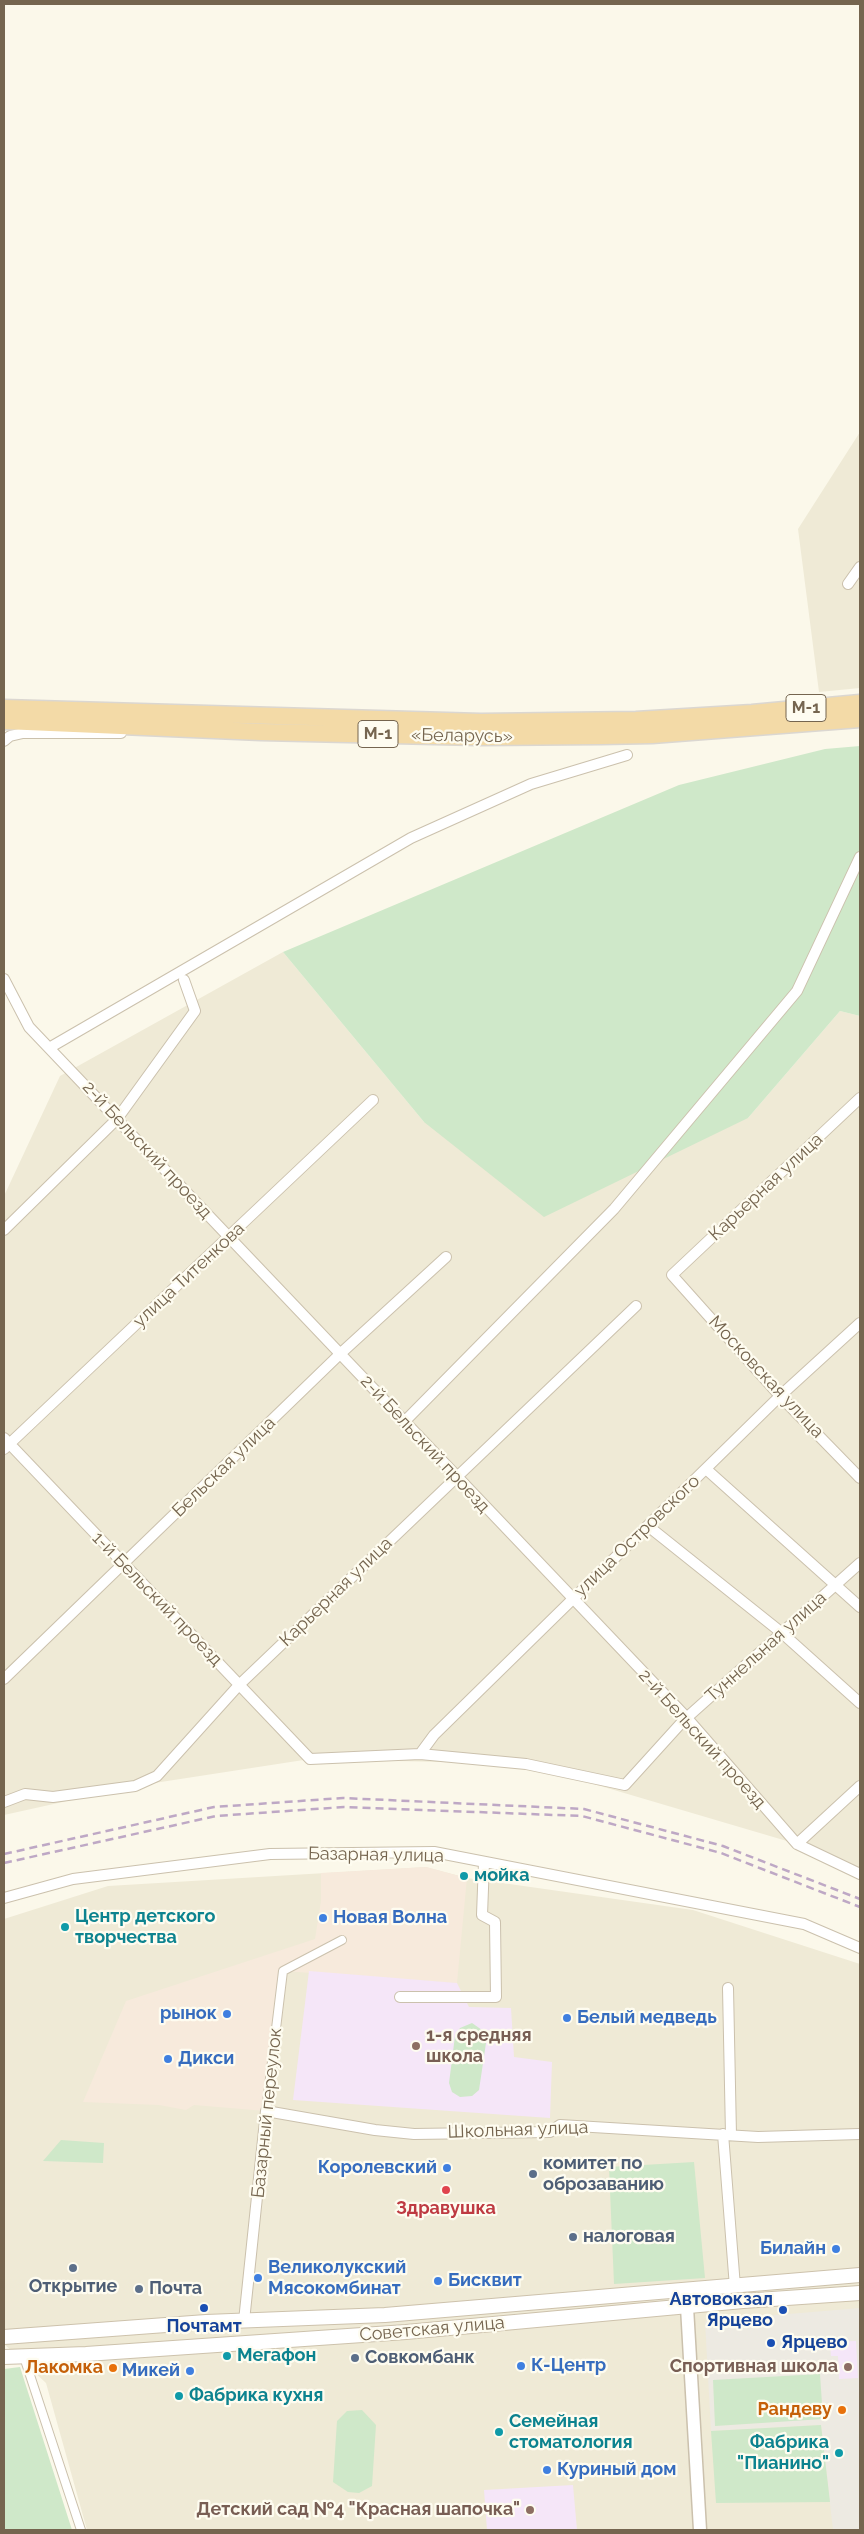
<!DOCTYPE html>
<html>
<head>
<meta charset="utf-8">
<style>
  body { margin:0 }
  #map { position:relative; width:864px; height:2534px; overflow:hidden; background:#fbf8ea; font-family:Raleway,sans-serif }
  canvas { display:block }
  .frame { position:absolute; inset:0; border:5px solid #75654f; pointer-events:none }
</style>
</head>
<body>
<div id="map">
<canvas width="864" height="2534"></canvas>
<div class="frame"></div>
</div>
<script>
const ctx = document.querySelector('canvas').getContext('2d');
ctx.lineJoin = 'round';
function fillPath(path, color) {
  ctx.fillStyle = color;
  ctx.fill(path, 'evenodd');
}
function toPath(rows) {
  const path = new Path2D();
  for (const r of rows) {
    path.moveTo(r[0], r[1]);
    for (let i = 2; i < r.length; i += 2) path.lineTo(r[i], r[i + 1]);
  }
  return path;
}
function strokePath(path, color, width, dash) {
  ctx.strokeStyle = color;
  ctx.lineWidth = width;
  ctx.lineCap = dash ? 'butt' : 'round';
  ctx.setLineDash(dash || []);
  ctx.stroke(path);
}
function write(font, color, halo, rows, align = 'center') {
  ctx.font = font + ' Raleway,sans-serif';
  ctx.lineWidth = 4.5;
  ctx.setLineDash([]);
  ctx.textBaseline = 'middle';
  ctx.strokeStyle = halo;
  ctx.fillStyle = color;
  for (const [text, x, y, turn = 0] of rows) {
    ctx.save();
    ctx.translate(x, y);
    ctx.rotate((+turn || 0) * Math.PI / 180);
    ctx.textAlign = isNaN(turn) ? turn : align;
    if (halo) ctx.strokeText(text, 0, 0);
    ctx.fillText(text, 0, 0);
    ctx.restore();
  }
}
fillPath(toPath([
  [860,432,860,688,819,692,798,529],
  [283,952,424,1122,748,1118,840,1011,860,1016,860,1873,797,1844,526,1764,310,1759,135,1786,4,1815,4,1196,60,1076],
  [426,1867,467,1878,693,1910,860,1964,860,2530,87,2530,46,2383,4,2344,4,1919,108,1886]
]), '#efead6');
fillPath(toPath([
  [426,1867,467,1878,457,1983,283,1971,266,2111,194,2105,186,2110,159,2105,83,2102,126,2001,315,1939,321,1901,321,1873]
]), '#f7eadc');
fillPath(toPath([
  [860,2308,860,2530,833,2530,821,2425,711,2431,705,2321]
]), '#edeae2');
fillPath(toPath([
  [309,1971,457,1983,469,2007,511,2008,514,2057,552,2062,550,2118,293,2100],
  [856,2341,858,2378,839,2379,838,2356,831,2356,830,2342],
  [573,2485,577,2530,487,2530,484,2490]
]), '#f5e6f8');
fillPath(toPath([
  [860,746,860,1016,840,1011,748,1118,544,1217,424,1122,283,952,679,785,825,749],
  [472,2023,482,2030,486,2043,479,2090,472,2096,460,2097,452,2092,449,2083,455,2036,460,2028],
  [61,2140,104,2143,103,2163,43,2161],
  [694,2162,705,2278,614,2284,609,2167],
  [20,2367,72,2530,4,2530,4,2369],
  [820,2374,823,2419,715,2426,713,2380],
  [362,2410,376,2425,372,2486,359,2493,348,2492,333,2482,337,2421,347,2411],
  [821,2425,830,2502,716,2503,711,2431]
]), '#cfe8c9');
const pedestrian = toPath([
  [266,2111,283,1971,342,1940],
  [24,2357,81,2530]
]);
const minor = toPath([
  [848,584,860,567],
  [4,741,10,736,23,733,121,733],
  [4,979,29,1027,687,1718,797,1844,860,1874],
  [49,1048,411,838,531,784,627,755],
  [860,1098,672,1275,780,1396,860,1478],
  [4,1230,117,1119,195,1011,184,980],
  [404,1422,614,1209,797,991,860,857],
  [4,1438,310,1759,420,1754,526,1764,625,1785,683,1721,860,1563],
  [4,1449,373,1100],
  [706,1469,860,1607],
  [648,1526,782,1633,860,1703],
  [4,1679,340,1354,446,1257],
  [420,1754,434,1735,780,1396,860,1323],
  [4,1802,25,1794,53,1797,135,1786,157,1776,239,1685,636,1306],
  [797,1844,860,1786],
  [4,1898,73,1879,270,1854,434,1852,804,1924,860,1948],
  [728,1988,731,2135],
  [400,1997,496,1997,495,1922,482,1915,484,1862],
  [723,2134,735,2287],
  [244,2321,266,2111,375,2130,414,2134,550,2132,560,2125,758,2137,860,2134]
]);
const tertiary = toPath([
  [687,2307,700,2530]
]);
const secondary = toPath([
  [4,2337,206,2322,385,2315,860,2275],
  [4,2357,86,2354,406,2332,743,2301,860,2293]
]);
const trunk = toPath([
  [4,708,481,722,636,720,752,713,860,703],
  [4,721,261,732,478,737,601,736,652,735,860,719]
]);
strokePath(pedestrian, '#cbc1ad', 10);
strokePath(minor, '#cbc1ad', 12);
strokePath(tertiary, '#cbc1ad', 15);
strokePath(secondary, '#cdc2ac', 16);
strokePath(trunk, '#dbd7d1', 19);
strokePath(pedestrian, '#fff', 8);
strokePath(minor, '#fff', 10);
strokePath(tertiary, '#fff', 12);
strokePath(secondary, '#fff', 14);
strokePath(trunk, '#f3daa7', 16);
strokePath(toPath([
  [4,1854,214,1807,343,1798,584,1809,723,1846,860,1899],
  [4,1863,216,1816,344,1807,582,1816,721,1853,860,1907]
]), '#bea8c5', 2.5, [8, 5]);
for (const [x, y, r, color] of [
  [464,1876,5,"#0f9aa8"],
  [323,1918,5,"#3f7fe0"],
  [65,1927,5,"#0f9aa8"],
  [227,2014,5,"#3f7fe0"],
  [567,2018,5,"#3f7fe0"],
  [416,2046,5,"#8d6e63"],
  [168,2059,5,"#3f7fe0"],
  [447,2168,5,"#3f7fe0"],
  [533,2174,5,"#5c6f8a"],
  [446,2190,5,"#e0444e"],
  [573,2237,5,"#5c6f8a"],
  [836,2249,5,"#3f7fe0"],
  [73,2268,5,"#5c6f8a"],
  [258,2278,5,"#3f7fe0"],
  [438,2281,5,"#3f7fe0"],
  [139,2289,5,"#5c6f8a"],
  [204,2308,5,"#1a4fb4"],
  [783,2310,5,"#1a4fb4"],
  [771,2343,5,"#1a4fb4"],
  [227,2356,5,"#0f9aa8"],
  [355,2358,5,"#5c6f8a"],
  [521,2366,5,"#3f7fe0"],
  [848,2367,5,"#8d6e63"],
  [113,2368,5,"#e8710a"],
  [190,2371,5,"#3f7fe0"],
  [179,2396,5,"#0f9aa8"],
  [842,2410,5,"#e8710a"],
  [499,2432,5,"#0f9aa8"],
  [839,2453,5,"#0f9aa8"],
  [547,2470,5,"#3f7fe0"],
  [530,2510,5,"#8d6e63"]
]) {
  const dot = new Path2D();
  dot.arc(x, y, r, 0, 2 * Math.PI);
  ctx.fillStyle = color;
  ctx.fill(dot);
  strokePath(dot, '#fefcf0', 2);
}
for (const [x, y, w] of [
  [806,708,40],
  [378,734,40]
]) {
  const box = new Path2D();
  box.roundRect(x - w / 2, y - 13.5, w, 27, 4);
  ctx.fillStyle = '#fefcf0';
  ctx.fill(box);
  strokePath(box, '#75654f', 1);
}
write('bold 16px', '#75654f', null, [
  ["М-1",806,708],
  ["М-1",378,734]
]);
write('18px', '#75654f', '#fefcf0', [
  ["«Беларусь»",462,736,1],
  ["2-й Бельский проезд",147,1150,47],
  ["Карьерная улица",766,1187,-43],
  ["улица Титенкова",189,1275,-43],
  ["Московская улица",766,1377,47],
  ["2-й Бельский проезд",425,1444,47],
  ["Бельская улица",224,1467,-44],
  ["улица Островского",637,1536,-44],
  ["Карьерная улица",336,1592,-44],
  ["1-й Бельский проезд",157,1599,46],
  ["Туннельная улица",766,1647,-42],
  ["2-й Бельский проезд",702,1739,48],
  ["Базарная улица",376,1855,1],
  ["Базарный переулок",267,2113,-84],
  ["Школьная улица",518,2130,-2],
  ["Советская улица",432,2329,-5]
]);
write('bold 18px', '#0d838f', '#fefcf0', [
  ["мойка",474,1876],
  ["Центр детского",75,1917],
  ["творчества",75,1938],
  ["Мегафон",237,2356],
  ["Фабрика кухня",189,2396],
  ["Семейная",509,2422],
  ["стоматология",509,2443],
  ["Фабрика",829,2443,"right"],
  ["\"Пианино\"",829,2464,"right"]
], 'left');
write('bold 18px', '#366cbe', '#fefcf0', [
  ["Новая Волна",333,1918],
  ["рынок",217,2014,"right"],
  ["Белый медведь",577,2018],
  ["Дикси",178,2059],
  ["Королевский",437,2168,"right"],
  ["Билайн",826,2249,"right"],
  ["Великолукский",268,2268],
  ["Мясокомбинат",268,2289],
  ["Бисквит",448,2281],
  ["К-Центр",531,2366],
  ["Микей",180,2371,"right"],
  ["Куриный дом",557,2470]
], 'left');
write('bold 18px', '#785e54', '#fefcf0', [
  ["1-я средняя",426,2036,"left"],
  ["школа",426,2057,"left"],
  ["Спортивная школа",838,2367],
  ["Детский сад №4 \"Красная шапочка\"",520,2510]
], 'right');
write('bold 18px', '#4e5e75', '#fefcf0', [
  ["комитет по",543,2164],
  ["оброзаванию",543,2185],
  ["налоговая",583,2237],
  ["Открытие",73,2287,"center"],
  ["Почта",149,2289],
  ["Совкомбанк",365,2358]
], 'left');
write('bold 18px', '#be3a42', '#fefcf0', [
  ["Здравушка",446,2209]
]);
write('bold 18px', '#164399', '#fefcf0', [
  ["Автовокзал",773,2300],
  ["Ярцево",773,2321],
  ["Почтамт",204,2327,"center"],
  ["Ярцево",781,2343,"left"]
], 'right');
write('bold 18px', '#c56008', '#fefcf0', [
  ["Лакомка",103,2368],
  ["Рандеву",832,2410]
], 'right');
</script>
</body>
</html>
